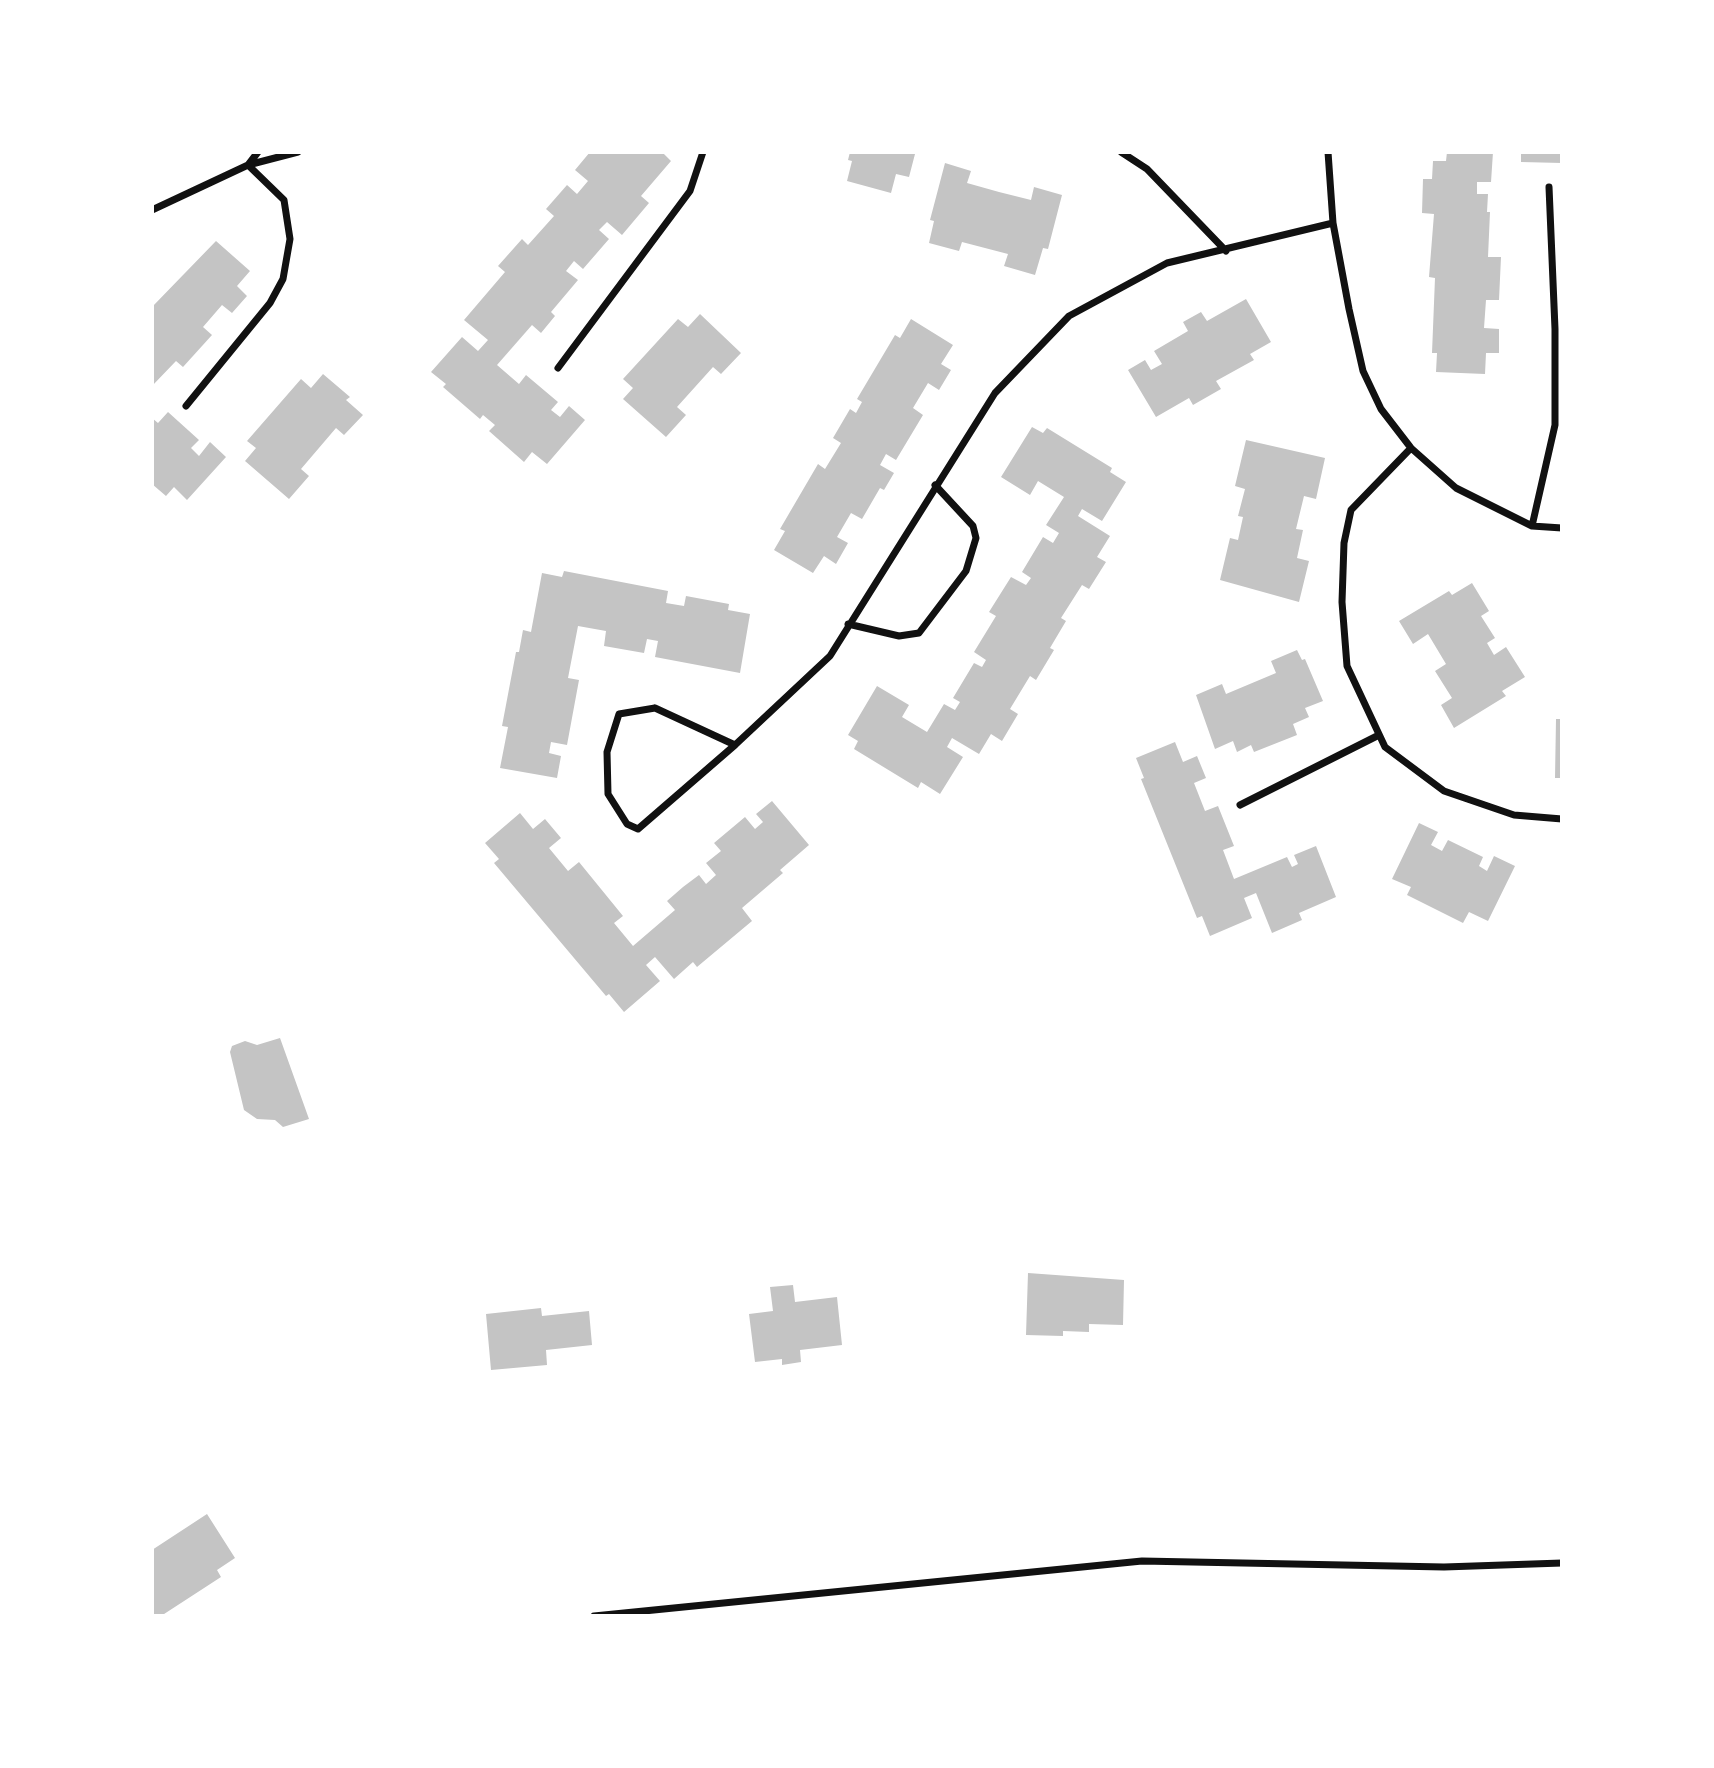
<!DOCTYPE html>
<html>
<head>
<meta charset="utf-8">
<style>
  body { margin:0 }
  #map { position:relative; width:1714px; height:1768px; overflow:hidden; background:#fff; font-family:"Roboto Condensed",sans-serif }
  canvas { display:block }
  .frame { position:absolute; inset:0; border:154px solid #fff; pointer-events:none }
</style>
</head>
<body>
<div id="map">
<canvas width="1714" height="1768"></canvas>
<div class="frame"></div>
</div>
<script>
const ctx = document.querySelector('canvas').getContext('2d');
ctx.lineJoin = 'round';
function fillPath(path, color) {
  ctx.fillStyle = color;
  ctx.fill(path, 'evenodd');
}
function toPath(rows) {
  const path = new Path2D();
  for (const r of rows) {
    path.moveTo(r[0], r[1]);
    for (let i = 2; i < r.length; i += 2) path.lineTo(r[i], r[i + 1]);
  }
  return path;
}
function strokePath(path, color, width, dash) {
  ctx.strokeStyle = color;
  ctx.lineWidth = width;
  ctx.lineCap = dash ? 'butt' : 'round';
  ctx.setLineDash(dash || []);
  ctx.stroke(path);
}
fillPath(toPath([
  [590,152,662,152,671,161,641,196,649,203,622,235,607,222,599,230,609,239,583,269,574,261,566,271,578,280,551,312,555,316,541,333,532,325,497,365,519,384,526,375,558,402,551,410,560,417,569,406,585,420,547,464,532,452,524,462,489,431,495,425,483,415,480,419,443,387,446,384,431,372,462,337,478,351,488,340,464,320,505,272,498,266,522,239,528,245,554,216,546,209,567,185,577,194,588,181,575,170],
  [850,152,908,152,915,154,909,177,896,174,891,193,847,181,852,161,848,160],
  [1447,152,1493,152,1491,182,1477,182,1477,194,1488,194,1487,212,1490,212,1488,257,1501,257,1499,300,1486,300,1484,328,1499,329,1499,353,1486,353,1485,374,1436,372,1437,353,1432,353,1435,278,1429,277,1434,214,1422,213,1423,179,1432,179,1433,161,1446,161],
  [1521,152,1562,152,1562,163,1521,162],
  [945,163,971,171,967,183,999,192,1031,200,1034,187,1062,195,1048,249,1043,248,1035,275,1004,266,1008,254,962,242,959,251,929,243,934,221,930,220],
  [216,241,250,271,237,286,247,296,232,313,222,305,203,327,212,335,183,367,176,361,152,386,152,307],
  [1246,299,1271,342,1250,354,1254,360,1216,381,1221,389,1193,405,1189,398,1156,417,1128,370,1145,360,1151,370,1162,364,1154,351,1188,331,1183,322,1201,312,1207,321],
  [700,314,741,353,721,374,713,367,677,407,686,415,666,437,623,399,633,388,623,379,678,319,688,327],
  [911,319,953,345,941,364,951,370,939,390,928,383,913,408,923,415,896,460,886,454,880,465,894,473,884,490,880,488,862,519,851,513,837,537,848,543,836,564,824,556,813,573,774,550,785,531,780,529,818,464,825,469,841,443,833,438,850,409,856,413,862,402,857,399,895,335,900,338],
  [323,374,350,397,346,400,363,415,344,435,336,428,301,469,309,476,289,499,245,461,256,448,247,441,301,379,311,388],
  [168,412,199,440,191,448,199,456,210,442,226,457,187,500,174,487,166,496,152,484,152,418,158,423],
  [1032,427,1043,433,1047,428,1112,468,1110,472,1126,482,1102,521,1082,509,1078,516,1110,536,1097,557,1106,562,1089,589,1082,585,1061,618,1066,621,1050,648,1054,650,1036,680,1030,676,1010,709,1018,714,1002,741,991,734,979,754,952,738,947,747,963,757,940,794,921,782,918,788,854,749,858,741,848,735,877,686,909,705,902,717,927,732,944,704,955,710,960,702,953,698,974,663,982,667,986,660,974,652,996,616,989,612,1011,577,1026,585,1031,578,1022,572,1043,537,1053,543,1059,533,1046,525,1064,497,1038,481,1030,495,1001,477],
  [1246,440,1325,458,1316,499,1304,496,1296,529,1303,530,1297,558,1309,561,1299,602,1220,580,1230,538,1238,540,1243,517,1238,516,1245,489,1235,486],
  [564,571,668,591,666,603,684,606,686,596,729,604,728,610,750,614,740,673,655,657,658,641,647,639,644,653,604,646,606,631,578,626,568,678,579,680,567,745,551,742,549,753,561,756,557,778,500,768,508,727,502,726,516,652,519,652,523,630,531,632,542,573,562,577],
  [1472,583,1489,611,1481,616,1495,638,1487,643,1494,655,1506,647,1525,677,1502,691,1506,696,1454,728,1441,705,1452,698,1435,671,1446,664,1428,634,1413,644,1399,621,1449,591,1452,595],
  [1297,650,1302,660,1305,659,1323,701,1305,708,1309,717,1293,724,1297,735,1254,752,1251,745,1237,752,1233,741,1215,749,1196,695,1222,684,1226,694,1276,673,1271,661],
  [1556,719,1562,719,1562,778,1555,778],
  [1175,742,1183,762,1197,756,1206,778,1194,783,1205,811,1218,806,1234,846,1223,850,1234,879,1287,857,1292,867,1298,864,1294,855,1316,846,1336,897,1299,913,1302,920,1272,933,1256,893,1244,898,1252,918,1210,936,1202,916,1197,918,1141,779,1144,778,1136,758],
  [772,801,809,845,780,870,783,873,742,908,752,921,697,967,693,962,674,979,655,957,646,965,660,981,624,1012,609,994,606,996,494,863,499,859,485,843,520,813,533,829,545,819,561,838,549,848,568,871,579,862,623,916,614,923,633,946,675,910,667,901,683,887,699,875,706,884,716,875,706,863,721,851,714,843,745,817,755,829,763,822,756,814],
  [1419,823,1438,832,1431,845,1442,851,1448,840,1483,857,1479,866,1487,871,1494,856,1515,866,1488,921,1469,912,1463,923,1407,895,1411,887,1392,879],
  [280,1038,309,1119,283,1127,275,1120,257,1119,244,1110,230,1052,232,1046,245,1041,257,1045],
  [1028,1273,1124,1280,1123,1325,1089,1324,1089,1332,1063,1331,1063,1336,1026,1335],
  [793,1285,795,1302,837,1297,842,1345,800,1350,801,1362,782,1365,782,1359,755,1362,749,1314,773,1311,770,1287],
  [541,1308,542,1316,589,1311,592,1345,546,1350,547,1365,491,1370,486,1314],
  [207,1514,235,1558,217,1570,221,1577,161,1616,152,1616,152,1550]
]), '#c4c4c4');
strokePath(toPath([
  [1121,152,1147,169,1226,251],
  [1328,152,1333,223,1349,309,1363,371,1381,409,1411,448,1456,488,1532,526,1562,528],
  [152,210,248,165,298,152],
  [558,368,690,191,703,152],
  [186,406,270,303,283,279,290,239,284,200,248,165,258,152],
  [1411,448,1351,510,1344,543,1342,602,1347,666,1385,747,1444,791,1514,815,1562,819],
  [1532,526,1555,425,1555,329,1549,187],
  [848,624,899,636,919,633,966,571,976,538,973,526,935,485],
  [655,708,735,745,638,829,627,824,608,794,607,752,619,714,655,708],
  [735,745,830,656,995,393,1069,316,1167,263,1333,223],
  [1240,805,1379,735],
  [594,1616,1142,1561,1444,1567,1562,1563]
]), '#111', 7);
</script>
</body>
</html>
